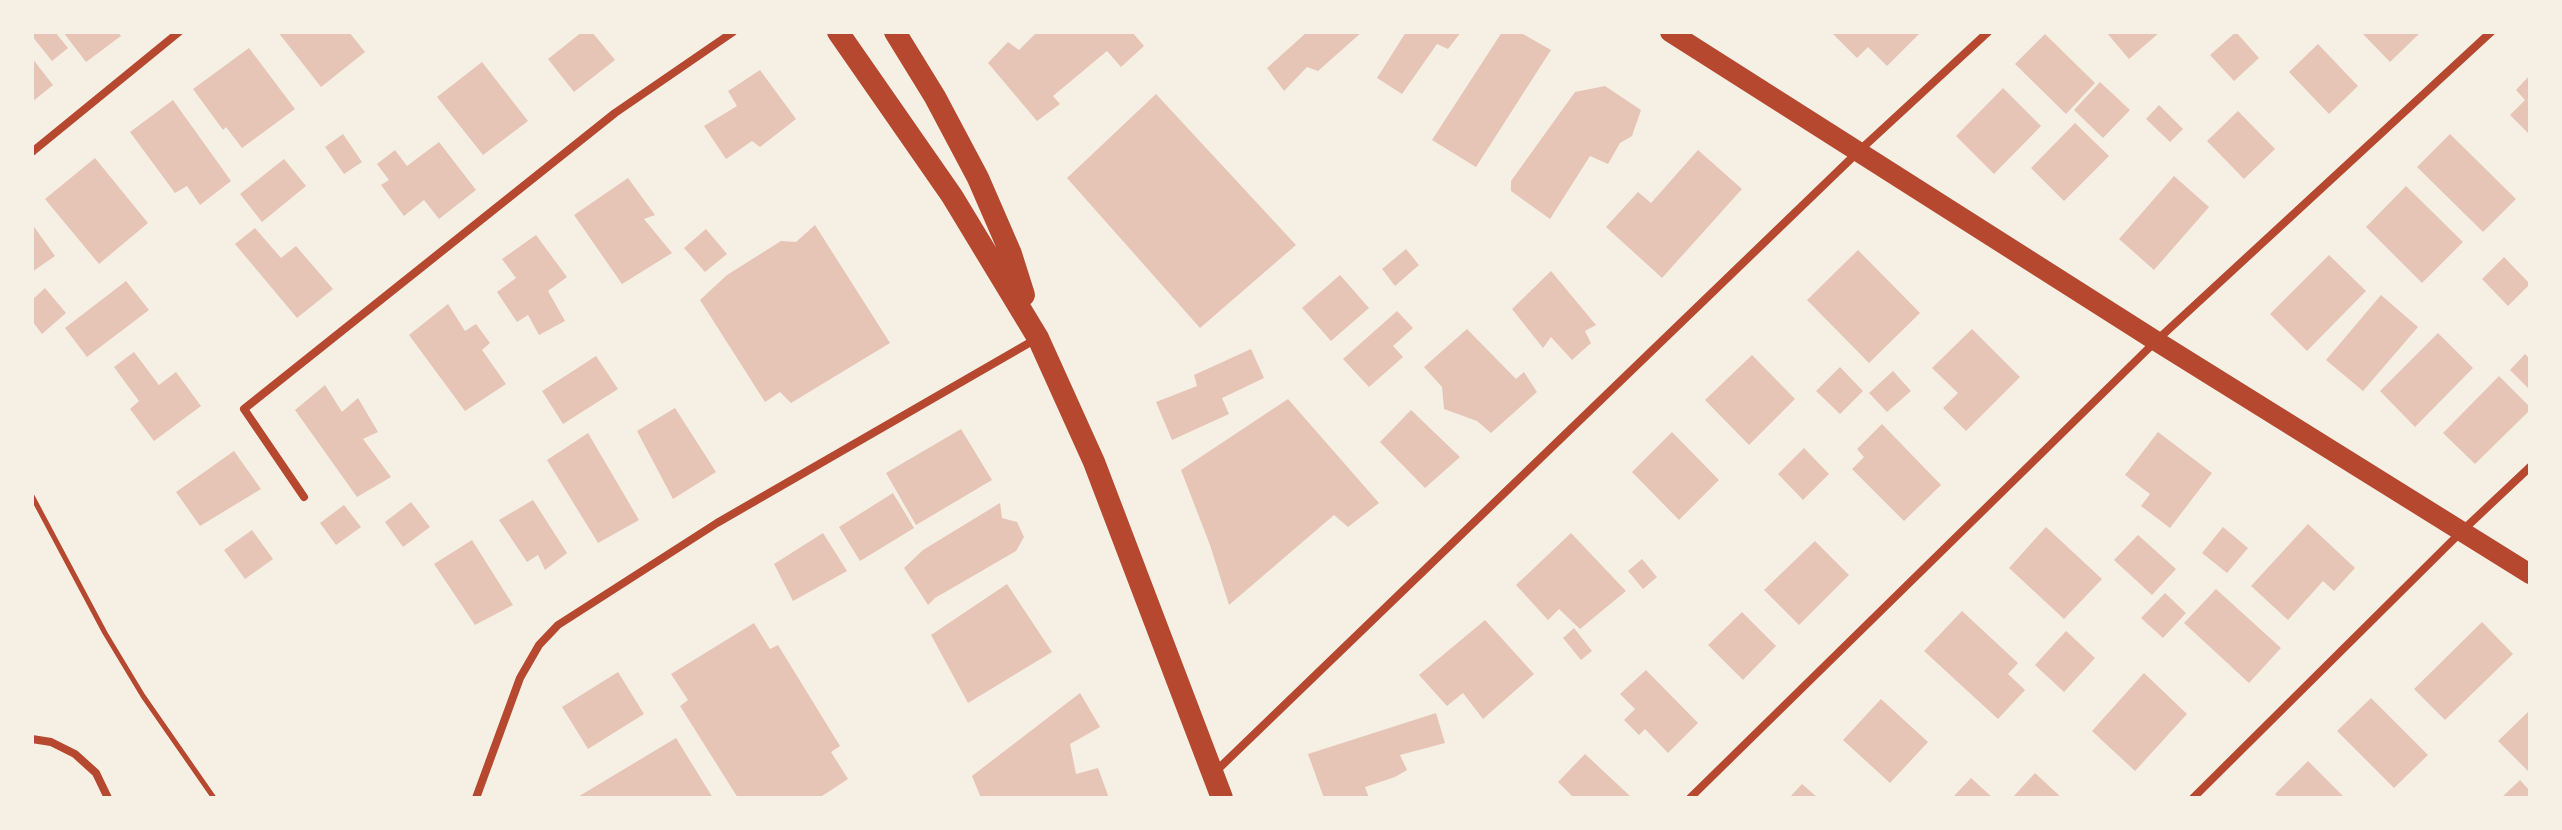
<!DOCTYPE html>
<html>
<head>
<meta charset="utf-8">
<style>
  body { margin:0 }
  #map { position:relative; width:2562px; height:830px; overflow:hidden; background:#f6efe4; font-family:Lato,sans-serif }
  canvas { display:block }
  .frame { position:absolute; inset:0; border:34px solid #f6efe4; pointer-events:none }
</style>
</head>
<body>
<div id="map">
<canvas width="2562" height="830"></canvas>
<div class="frame"></div>
</div>
<script>
const ctx = document.querySelector('canvas').getContext('2d');
ctx.lineJoin = 'round';
function fillPath(path, color) {
  ctx.fillStyle = color;
  ctx.fill(path, 'evenodd');
}
function toPath(rows) {
  const path = new Path2D();
  for (const r of rows) {
    path.moveTo(r[0], r[1]);
    for (let i = 2; i < r.length; i += 2) path.lineTo(r[i], r[i + 1]);
  }
  return path;
}
function strokePath(path, color, width, dash) {
  ctx.strokeStyle = color;
  ctx.lineWidth = width;
  ctx.lineCap = dash ? 'butt' : 'round';
  ctx.setLineDash(dash || []);
  ctx.stroke(path);
}
fillPath(toPath([
  [32,32,55,32,68,48,52,61,32,36],
  [63,32,118,32,121,36,86,62],
  [278,32,349,32,365,52,321,87],
  [582,32,592,32,615,60,574,92,548,59],
  [1037,32,1132,32,1144,46,1121,67,1107,51,1053,96,1060,104,1037,121,988,63,1008,42,1019,50],
  [1307,32,1362,32,1318,71,1307,67,1284,91,1267,68],
  [1406,32,1461,32,1448,49,1437,44,1402,94,1377,78],
  [1502,32,1523,34,1551,50,1476,167,1432,140],
  [1831,32,1917,32,1919,34,1887,66,1868,47,1857,58],
  [2106,32,2160,32,2129,59],
  [2236,32,2259,58,2234,81,2210,55],
  [2361,32,2421,32,2390,62],
  [2045,34,2095,83,2066,114,2015,64],
  [2318,44,2358,86,2329,114,2289,72],
  [249,48,295,109,242,148,226,127,223,130,193,89],
  [32,58,53,85,32,102],
  [482,62,528,121,483,155,437,97],
  [760,70,796,119,760,147,752,141,726,159,704,126,737,106,728,91],
  [2530,75,2530,135,2510,115,2525,100,2516,90],
  [2100,82,2130,110,2103,138,2074,110],
  [1605,86,1641,110,1632,136,1620,143,1608,164,1590,156,1550,219,1511,191,1511,181,1575,92],
  [2003,88,2041,126,1994,174,1956,136],
  [1156,94,1296,245,1200,328,1067,178],
  [173,100,231,181,200,205,187,186,175,193,130,132],
  [2159,105,2183,129,2170,142,2146,119],
  [2238,111,2275,149,2244,179,2207,141],
  [2075,123,2109,156,2064,201,2031,168],
  [343,134,362,162,344,174,325,147],
  [2450,134,2516,199,2483,232,2417,167],
  [439,142,476,190,439,219,424,200,404,216,381,185,389,180,377,164,395,150,407,166],
  [1698,150,1742,189,1662,278,1606,227,1638,192,1651,203],
  [95,158,148,223,99,264,45,199],
  [284,159,306,186,262,222,240,194],
  [2174,176,2209,207,2154,270,2119,239],
  [628,178,655,215,644,219,672,253,622,284,574,215],
  [2406,186,2463,242,2422,283,2366,227],
  [32,224,55,256,32,272],
  [815,225,890,343,791,403,780,392,765,402,700,300,727,275,781,241,796,242],
  [255,228,281,258,296,246,333,289,297,318,235,244],
  [706,229,727,254,705,272,684,248],
  [536,235,567,277,548,291,565,321,539,335,528,315,517,322,497,292,516,278,502,259],
  [1406,249,1419,265,1395,286,1382,269],
  [1858,250,1920,313,1869,363,1807,300],
  [2329,255,2366,291,2307,351,2270,314],
  [2504,257,2530,284,2508,306,2482,279],
  [1551,271,1596,325,1585,331,1591,343,1572,360,1551,337,1543,348,1512,309],
  [1340,275,1369,308,1331,341,1302,308],
  [126,281,149,310,87,357,65,328],
  [45,288,66,313,42,334,32,321,32,300],
  [2381,295,2418,327,2363,391,2326,360],
  [448,304,465,331,476,324,490,343,482,350,506,384,465,411,409,335],
  [1397,311,1413,328,1393,346,1403,357,1369,387,1343,359],
  [1467,329,1516,379,1524,372,1537,392,1491,433,1477,421,1444,409,1442,387,1424,367],
  [1972,329,2020,377,1966,431,1943,408,1958,393,1932,368],
  [2438,333,2473,368,2415,427,2380,391],
  [1251,349,1264,378,1222,398,1229,414,1172,440,1156,402,1197,386,1194,375],
  [134,352,159,385,176,372,201,406,154,441,130,409,139,401,114,367],
  [2525,354,2530,359,2530,390,2510,370],
  [1752,355,1795,399,1749,445,1705,400],
  [596,356,618,389,563,424,542,391],
  [1840,367,1863,391,1840,414,1816,391],
  [1893,371,1911,391,1887,412,1869,393],
  [2499,376,2530,407,2530,410,2475,464,2443,433],
  [325,385,342,412,358,398,378,432,363,439,391,477,357,497,295,410],
  [1288,399,1379,503,1348,527,1334,515,1229,605,1210,545,1181,470],
  [675,408,716,472,673,499,637,431],
  [1411,410,1460,457,1425,488,1380,442],
  [1882,424,1941,485,1904,521,1852,469,1864,457,1857,449],
  [961,429,992,480,916,525,886,473],
  [1672,432,1719,480,1679,520,1632,472],
  [2158,432,2212,473,2170,528,2141,506,2150,494,2125,475],
  [588,433,639,520,598,543,547,460],
  [1804,448,1829,474,1803,500,1778,474],
  [234,451,261,489,200,526,176,492],
  [893,493,914,528,860,561,839,527],
  [533,500,567,553,545,570,538,555,527,562,499,520],
  [411,502,430,527,403,547,385,522],
  [1000,503,1002,518,1017,522,1024,537,1016,551,935,598,928,605,904,568,923,550],
  [344,505,361,527,336,545,320,523],
  [2308,524,2355,568,2334,591,2323,581,2288,620,2251,586],
  [2046,527,2102,579,2064,619,2009,568],
  [2223,527,2248,548,2227,573,2202,553],
  [252,530,273,559,245,579,224,550],
  [823,533,847,571,793,601,774,564],
  [1571,533,1626,591,1580,629,1559,609,1548,620,1516,585],
  [2138,535,2176,569,2152,595,2114,560],
  [472,540,513,605,475,625,434,564],
  [1815,541,1849,575,1799,625,1764,590],
  [1642,559,1657,577,1643,589,1628,571],
  [1007,584,1052,652,968,703,931,635],
  [2216,589,2281,648,2249,683,2184,623],
  [2165,593,2186,613,2163,638,2141,618],
  [1962,611,2018,663,2008,674,2025,690,1998,719,1924,651],
  [1742,612,1776,646,1743,680,1708,645],
  [1485,620,1534,674,1483,719,1463,693,1447,706,1419,675],
  [2482,622,2513,654,2445,720,2414,689],
  [754,623,770,649,778,645,840,746,831,752,848,779,819,798,738,798,680,706,688,700,671,674],
  [1574,628,1592,651,1581,660,1563,638],
  [2066,631,2095,658,2064,692,2035,665],
  [1646,670,1698,723,1668,753,1645,729,1639,735,1624,720,1635,709,1620,694],
  [618,672,644,714,588,749,562,707],
  [2144,673,2187,714,2135,771,2092,731],
  [1080,693,1100,727,1070,744,1076,774,1098,768,1109,798,981,798,972,776],
  [2371,698,2428,755,2394,788,2337,731],
  [1881,699,1928,742,1890,783,1843,740],
  [2530,710,2530,769,2528,771,2498,741],
  [1436,713,1445,743,1400,755,1407,770,1395,777,1365,787,1369,798,1324,798,1308,754],
  [676,738,713,798,576,798],
  [1585,754,1630,796,1574,798,1558,782],
  [2308,761,2345,798,2279,798,2275,794],
  [2035,773,2062,798,2012,798],
  [1971,778,1993,798,1952,798],
  [2520,780,2530,791,2530,798,2501,798],
  [1802,784,1818,798,1789,798]
]), '#e6c5b7');
strokePath(toPath([
  [32,496,105,633,143,696,214,798]
]), '#b5482f', 5);
strokePath(toPath([
  [32,152,179,32],
  [304,497,244,409,615,113,733,32],
  [32,739,51,742,75,754,96,773,108,798],
  [1214,773,1860,150,1988,32],
  [476,798,520,678,539,645,558,625,717,523,1036,339],
  [1690,798,2156,341,2491,32],
  [2193,798,2462,531,2530,467]
]), '#b5482f', 8);
strokePath(toPath([
  [1670,32,2156,341,2530,574]
]), '#b5482f', 20);
strokePath(toPath([
  [838,32,952,196,1038,338,1094,462,1222,798],
  [895,32,935,97,978,178,1011,254,1024,295]
]), '#b5482f', 22);
</script>
</body>
</html>
